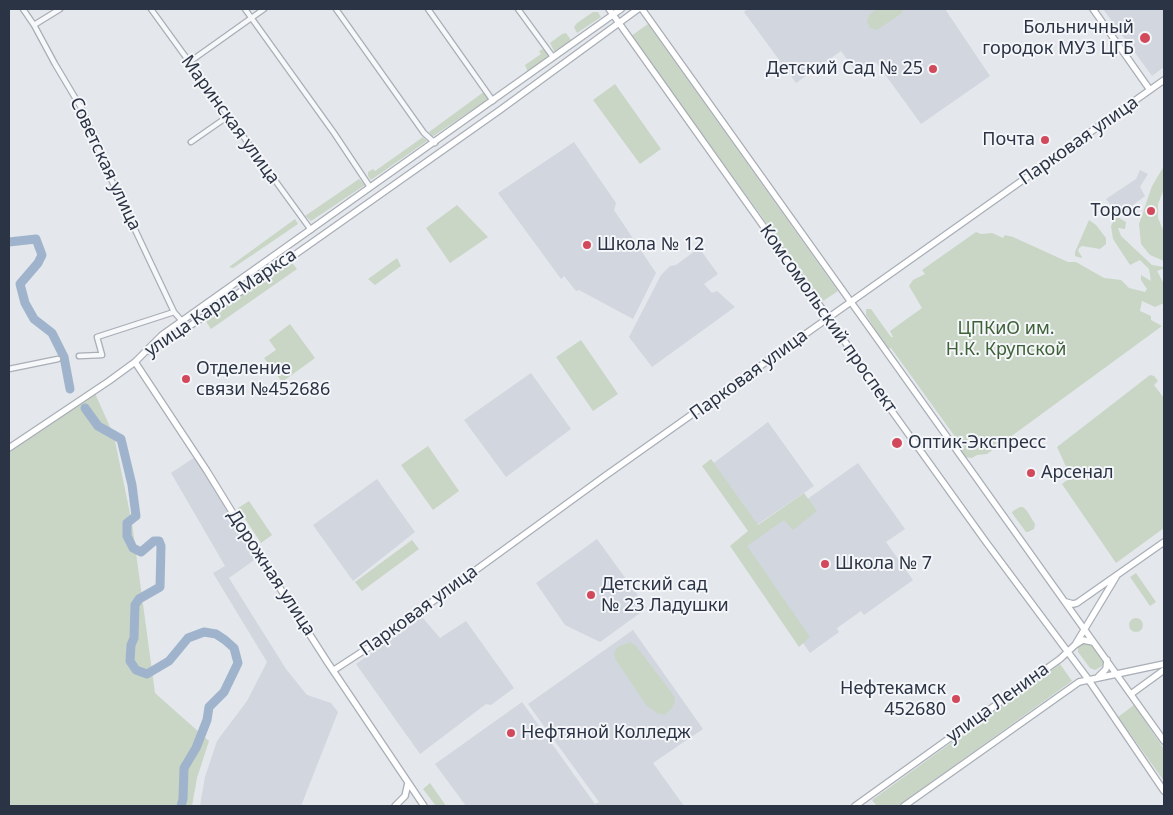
<!DOCTYPE html>
<html>
<head>
<meta charset="utf-8">
<style>
  body { margin:0 }
  #map { position:relative; width:1173px; height:815px; overflow:hidden; background:#e4e7ec; font-family:"Noto Sans",sans-serif }
  canvas { display:block }
  .frame { position:absolute; inset:0; border:10px solid #2b3445; pointer-events:none }
</style>
</head>
<body>
<div id="map">
<canvas width="1173" height="815"></canvas>
<div class="frame"></div>
</div>
<script>
const ctx = document.querySelector('canvas').getContext('2d');
ctx.lineJoin = 'round';
function fillPath(path, color) {
  ctx.fillStyle = color;
  ctx.fill(path, 'evenodd');
}
function toPath(rows) {
  const path = new Path2D();
  for (const r of rows) {
    if (r.length === 3) {
      path.moveTo(r[0] + r[2], r[1]);
      path.arc(r[0], r[1], r[2], 0, 2 * Math.PI);
      continue;
    }
    path.moveTo(r[0], r[1]);
    for (let i = 2; i < r.length; i += 2) path.lineTo(r[i], r[i + 1]);
  }
  return path;
}
function strokePath(path, color, width, dash) {
  ctx.strokeStyle = color;
  ctx.lineWidth = width;
  ctx.lineCap = dash ? 'butt' : 'round';
  ctx.setLineDash(dash || []);
  ctx.stroke(path);
}
function write(font, color, halo, rows, align = 'center') {
  ctx.font = font + ' "Noto Sans",sans-serif';
  ctx.lineWidth = 4;
  ctx.setLineDash([]);
  ctx.textBaseline = 'middle';
  ctx.strokeStyle = halo;
  ctx.fillStyle = color;
  for (const [text, x, y, turn = 0] of rows) {
    ctx.save();
    ctx.translate(x, y);
    ctx.rotate((+turn || 0) * Math.PI / 180);
    ctx.textAlign = isNaN(turn) ? turn : align;
    if (halo) ctx.strokeText(text, 0, 0);
    ctx.fillText(text, 0, 0);
    ctx.restore();
  }
}
fillPath(toPath([
  [748,9,945,9,990,76,921,124,876,62,858,75,841,51,796,83,744,12],
  [1103,9,1164,9,1164,67,1152,76],
  [574,142,616,203,614,210,656,273,633,319,579,290,576,291,564,276,561,279,498,193],
  [1140,170,1148,174,1140,187,1145,196,1119,216,1106,199,1136,179],
  [699,248,718,274,704,284,712,293,717,291,735,307,652,367,629,337,661,275,670,266,676,265],
  [531,373,571,429,506,477,464,420],
  [768,422,814,486,748,531,707,468],
  [195,457,257,558,229,578,286,669,307,695,331,703,338,712,301,806,200,806,205,777,217,741,247,701,267,662,213,573,225,566,171,473],
  [858,463,905,529,886,542,913,580,864,615,861,611,837,628,839,632,810,653,737,549],
  [377,479,415,532,353,581,313,525],
  [597,539,647,608,600,642,565,625,536,583],
  [422,617,440,638,466,621,514,688,491,705,486,704,420,754,356,664],
  [633,630,703,729,653,763,684,806,466,806,435,764,522,702,595,804,599,802,528,704]
]), '#d2d6de');
fillPath(toPath([
  [877,9,902,9,902,13,877,30,870,28,867,21,869,15],
  [593,12,598,12,601,17,577,33,574,27,577,23],
  [648,24,838,291,823,301,631,36],
  [566,33,571,40,556,51,554,51,550,43,562,34],
  [543,49,549,56,528,72,525,65,541,54,539,51],
  [615,84,661,149,640,164,593,100],
  [485,91,490,98,432,137,429,132],
  [423,137,427,141,371,180,368,176,368,172,373,169,375,171],
  [1164,166,1164,189,1158,204,1158,218,1164,232,1164,261,1150,255,1141,244,1139,224,1152,186],
  [359,179,365,185,311,221,305,216],
  [457,205,488,237,450,263,426,228],
  [1116,216,1126,222,1125,229,1118,228,1121,236,1152,265,1164,267,1164,270,1163,269,1157,271,1164,284,1164,303,1155,307,1142,301,1140,311,1151,316,1151,320,1162,326,987,454,977,455,972,458,965,457,959,449,961,445,891,348,888,349,866,315,866,309,871,309,891,337,893,337,890,331,922,308,909,286,913,280,925,274,922,270,976,232,981,234,992,233,1003,238,1005,235,1013,237,1068,262,1076,262,1104,278,1121,280,1129,288,1145,292,1147,289,1141,280,1141,275,1151,281,1149,269,1140,260,1130,265,1113,239,1111,226],
  [295,219,298,224,233,268,229,267],
  [1089,220,1096,225,1106,238,1106,244,1100,249,1082,246,1079,248,1078,251,1082,257,1081,258,1075,256,1075,252],
  [397,258,401,266,375,285,368,279],
  [290,260,297,269,211,329,205,320],
  [290,324,315,358,282,382,264,358,276,350,269,340],
  [581,340,618,394,593,411,556,357],
  [1150,375,1154,376,1158,381,1154,385,1164,398,1164,528,1116,563,1062,484,1074,475,1068,471,1057,447],
  [94,391,114,436,132,523,155,693,209,741,197,778,192,806,9,806,9,448],
  [428,446,459,491,433,510,401,465],
  [711,459,758,525,804,493,817,511,793,530,784,520,747,546,810,637,799,647,730,546,748,531,702,466],
  [249,501,272,535,261,543,238,508],
  [1020,507,1023,507,1027,511,1035,524,1034,529,1028,532,1026,532,1012,513,1013,511],
  [412,540,419,549,362,591,355,582],
  [1136,573,1156,602,1150,606,1130,577],
  [1136,625,7],
  [1090,641,1104,661,1102,666,1095,670,1090,668,1078,652,1078,647,1083,642],
  [630,642,636,646,674,696,675,702,671,709,665,715,657,713,647,706,616,660,614,653,618,647],
  [1060,664,1072,681,898,806,877,806,872,800],
  [1134,705,1164,749,1164,781,1118,717],
  [430,783,446,806,436,806,423,789]
]), '#c9d6c5');
strokePath(toPath([
  [9,242,36,239,42,255,38,263,20,284,25,303,34,319,52,333,64,357,70,389],
  [85,408,98,426,121,439,132,485,136,516,127,523,127,536,133,548,141,552,154,541,159,541,161,546,160,587,139,599,135,605,134,638,131,645,130,661,136,670,147,674,169,661,188,638,204,632,216,634,225,640,234,648,238,663,224,692,209,707,207,720,196,748,184,768,183,799,181,806]
]), '#9fb4cc', 9);
const street = toPath([
  [23,9,34,25,55,64,83,111,111,179,174,312,182,321],
  [151,9,311,230],
  [245,9,334,133,370,187],
  [336,9,424,133,435,143],
  [428,9,493,101],
  [518,9,553,57],
  [34,25,60,9],
  [188,63,264,9],
  [191,142,227,117],
  [79,356,102,355,97,337,174,312],
  [9,369,58,359]
]);
const secondary = toPath([
  [609,9,835,327,889,407,986,542,1088,679,1164,791],
  [642,9,1164,741],
  [1093,9,1150,90],
  [150,351,202,318,293,256,500,110,638,9],
  [135,362,207,471,258,554,328,663,424,806],
  [9,448,109,381,135,362,162,335,621,9],
  [1066,602,1073,604,1077,603,1164,542],
  [1075,645,1083,640,1093,642],
  [334,670,377,642,605,476,1164,80],
  [1098,677,1106,669,1107,660],
  [1131,694,1164,670],
  [395,806,405,796,408,783],
  [855,806,1060,659,1075,645,1116,577],
  [904,806,1079,682,1164,664]
]);
strokePath(street, '#a9aeb7', 7);
strokePath(secondary, '#a9aeb7', 8);
strokePath(street, '#f7f8fa', 4.5);
strokePath(secondary, '#fff', 5.5);
for (const [x, y, r, color] of [
  [1145,38,6,"#d1495b"],
  [933,69,5,"#d1495b"],
  [1045,140,5,"#d1495b"],
  [1151,211,5,"#d1495b"],
  [587,245,5,"#d1495b"],
  [186,379,5,"#d1495b"],
  [897,443,6,"#d1495b"],
  [1031,473,5,"#d1495b"],
  [825,564,5,"#d1495b"],
  [591,595,5,"#d1495b"],
  [956,699,5,"#d1495b"],
  [511,733,5,"#d1495b"]
]) {
  const dot = new Path2D();
  dot.arc(x, y, r, 0, 2 * Math.PI);
  ctx.fillStyle = color;
  ctx.fill(dot);
  strokePath(dot, '#f4f6f9', 2);
}
write('18px', '#2b3445', '#f4f6f9', [
  ["Больничный",1134,28,"right"],
  ["городок МУЗ ЦГБ",1134,49,"right"],
  ["Детский Сад № 25",923,69,"right"],
  ["Почта",1035,140,"right"],
  ["Торос",1141,211,"right"],
  ["Школа № 12",597,245],
  ["Отделение",196,369],
  ["связи №452686",196,390],
  ["Оптик-Экспресс",908,443],
  ["Арсенал",1041,473],
  ["Школа № 7",835,564],
  ["Детский сад",601,585],
  ["№ 23 Ладушки",601,606],
  ["Нефтекамск",946,689,"right"],
  ["452680",946,710,"right"],
  ["Нефтяной Колледж",521,733]
], 'left');
write('18px', '#2b3445', '#f4f6f9', [
  ["Маринская улица",230,120,54],
  ["Парковая улица",1079,141,-35],
  ["Советская улица",105,164,65],
  ["улица Карла Маркса",221,303,-34],
  ["Комсомольский проспект",828,319,55],
  ["Парковая улица",749,375,-36],
  ["Дорожная улица",271,573,57],
  ["Парковая улица",419,611,-36],
  ["улица Ленина",998,703,-36]
]);
write('18px', '#3f6138', '#f4f6f9', [
  ["ЦПКиО им.",1006,329],
  ["Н.К. Крупской",1006,350]
]);
</script>
</body>
</html>
